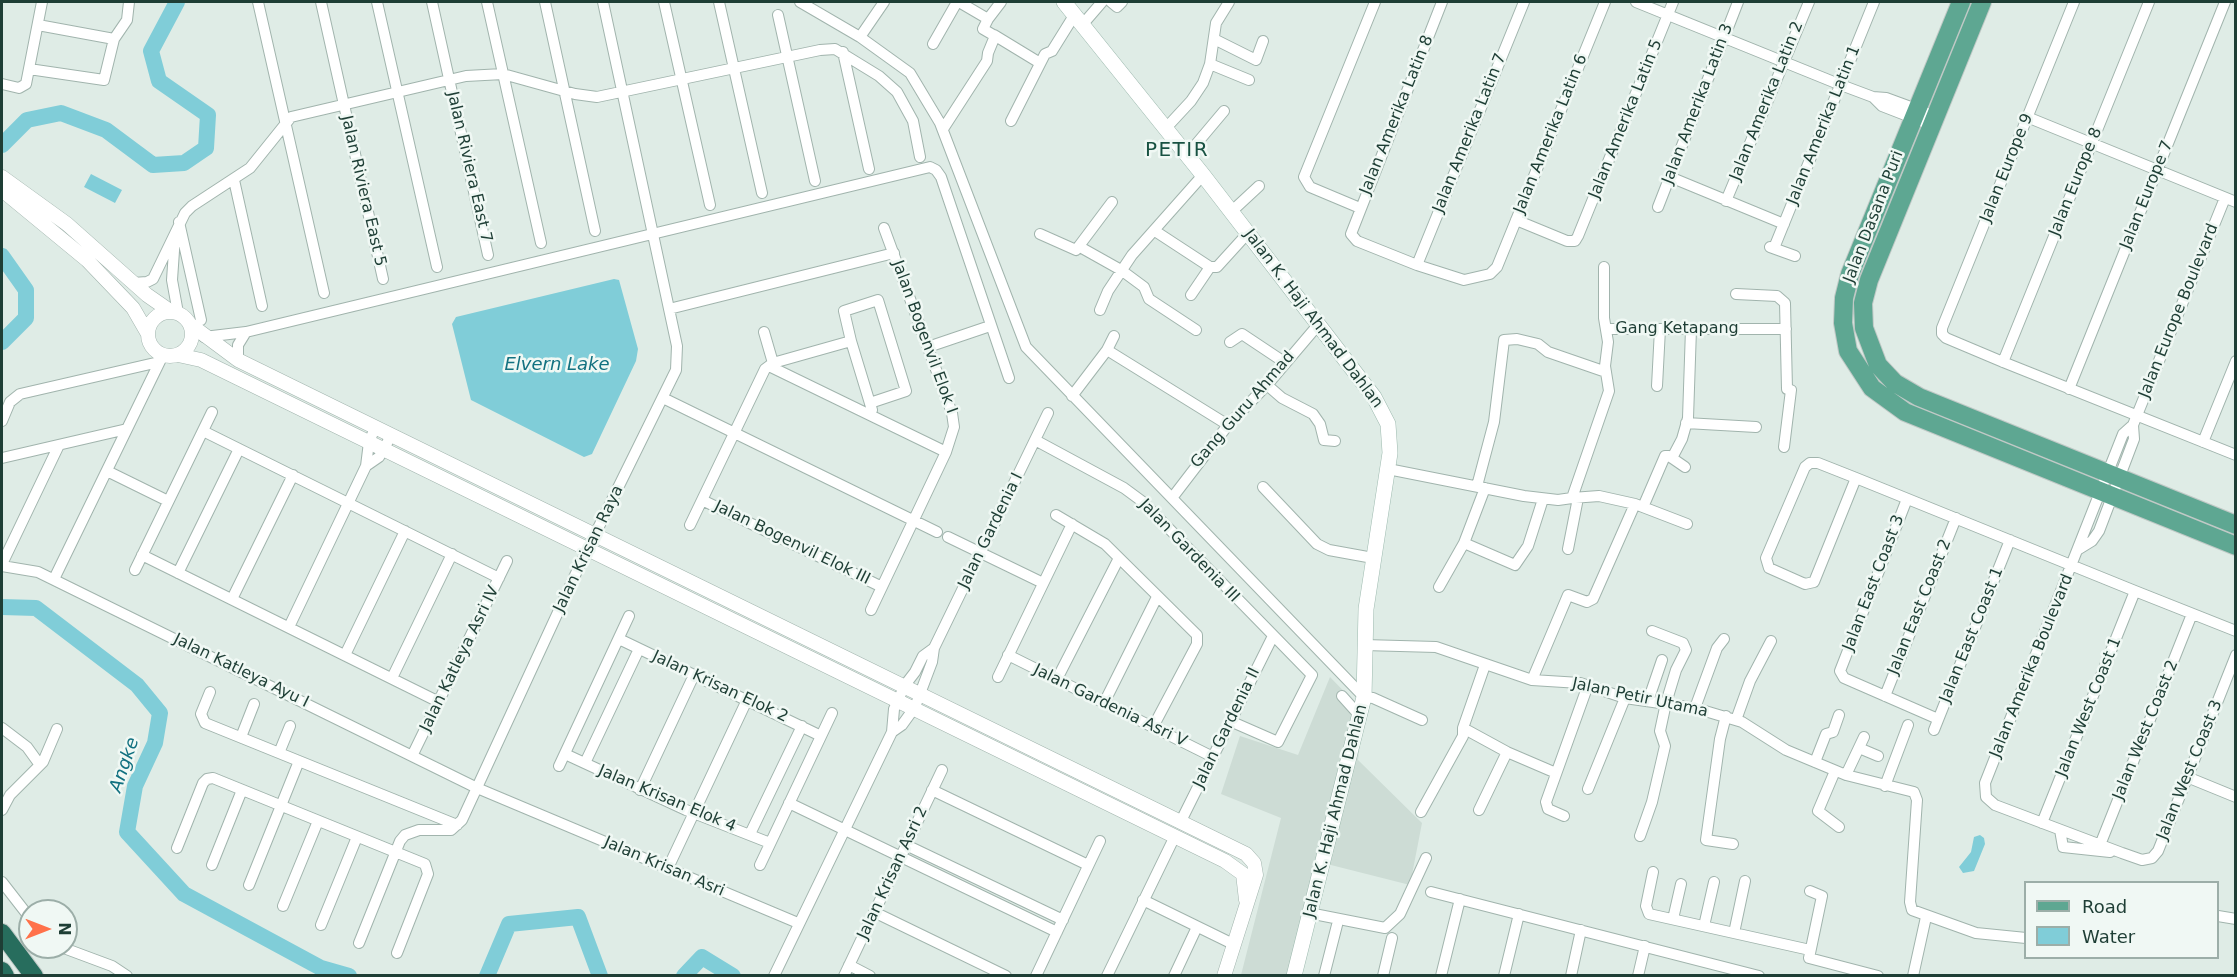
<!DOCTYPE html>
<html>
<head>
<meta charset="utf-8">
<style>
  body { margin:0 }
  #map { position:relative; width:2237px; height:977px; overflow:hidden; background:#dfece6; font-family:"DejaVu Sans",sans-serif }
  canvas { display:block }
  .frame { position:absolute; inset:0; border:3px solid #1e3e35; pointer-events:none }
  .legend { position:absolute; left:2024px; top:881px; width:195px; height:78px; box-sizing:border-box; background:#f0f8f4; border:2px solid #9caea8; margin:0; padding:8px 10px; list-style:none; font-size:18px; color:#1e3e35 }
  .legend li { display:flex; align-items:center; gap:12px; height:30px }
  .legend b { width:30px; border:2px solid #9caea8 }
  .north { position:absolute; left:18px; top:899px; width:60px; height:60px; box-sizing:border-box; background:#f0f8f4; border:2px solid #9caea8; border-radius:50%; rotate:90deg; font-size:16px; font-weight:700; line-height:24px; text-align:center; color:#1e3e35 }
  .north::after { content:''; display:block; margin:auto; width:21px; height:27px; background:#ff714a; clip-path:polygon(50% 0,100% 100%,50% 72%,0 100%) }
</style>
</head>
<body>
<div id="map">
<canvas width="2237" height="977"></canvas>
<div class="frame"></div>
<ul class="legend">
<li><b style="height:8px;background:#5ea792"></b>Road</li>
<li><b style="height:16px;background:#80cdd8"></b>Water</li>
</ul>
<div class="north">N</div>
</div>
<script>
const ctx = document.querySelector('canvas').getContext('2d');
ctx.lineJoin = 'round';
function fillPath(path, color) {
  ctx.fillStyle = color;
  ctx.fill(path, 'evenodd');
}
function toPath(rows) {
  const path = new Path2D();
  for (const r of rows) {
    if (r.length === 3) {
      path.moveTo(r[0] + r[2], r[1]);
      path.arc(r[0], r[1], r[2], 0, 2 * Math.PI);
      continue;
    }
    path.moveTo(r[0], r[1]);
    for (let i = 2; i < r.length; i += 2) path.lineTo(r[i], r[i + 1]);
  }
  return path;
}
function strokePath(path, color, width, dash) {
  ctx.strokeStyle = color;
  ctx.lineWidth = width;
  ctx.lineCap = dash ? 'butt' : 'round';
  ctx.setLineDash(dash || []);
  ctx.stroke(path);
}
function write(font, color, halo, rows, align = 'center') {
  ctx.font = font + ' "DejaVu Sans",sans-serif';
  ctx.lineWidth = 5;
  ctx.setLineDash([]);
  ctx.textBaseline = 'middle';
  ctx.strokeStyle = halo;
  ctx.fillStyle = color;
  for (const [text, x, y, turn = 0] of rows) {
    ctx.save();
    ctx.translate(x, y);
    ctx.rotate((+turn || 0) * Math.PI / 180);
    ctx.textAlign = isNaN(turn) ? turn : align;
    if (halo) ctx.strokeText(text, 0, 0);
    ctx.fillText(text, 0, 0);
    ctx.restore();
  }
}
fillPath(toPath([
  [1330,677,1364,712,1358,760,1422,823,1410,885,1323,863,1299,975,1241,975,1281,818,1221,794,1240,736,1298,755]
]), '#cddcd5');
fillPath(toPath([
  [91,174,122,190,115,203,84,187],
  [614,279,619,280,638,349,636,361,592,454,584,457,471,400,452,324,456,317],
  [1980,835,1984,838,1985,844,1974,871,1963,873,1959,867,1971,852,1974,837]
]), '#80cdd8');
strokePath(toPath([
  [2,145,27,120,61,113,106,130,153,165,184,163,206,148,208,115,159,81,151,51,177,2],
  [2,256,26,290,26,318,2,342],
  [2,607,36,608,137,685,160,713,155,743,135,786,127,832,184,894,321,968,349,976],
  [487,976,509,924,578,917,600,976],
  [684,976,702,957,733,976]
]), '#80cdd8', 16);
const minor = toPath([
  [258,2,324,293],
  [321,2,383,279],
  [377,2,437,267],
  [432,2,488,255],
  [487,2,541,243],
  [545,2,595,231],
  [664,2,710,205],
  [719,2,762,193],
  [800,2,860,37,910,73,940,123,1026,347,1364,697,1373,698,1422,720],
  [1111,2,1117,7,1122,2],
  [1442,2,1351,234,1357,241,1417,265,1464,280,1490,274,1497,267,1605,2],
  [1636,2,1841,85,1873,97,1886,98,1935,116],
  [2074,2,1942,328,1942,334,1946,338,2003,362,2236,455],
  [778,15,815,181],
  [988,19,1001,2],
  [1083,24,1102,2],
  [38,25,114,39],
  [994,35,1040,63],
  [860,37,884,2],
  [1216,40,1256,60,1263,41],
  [933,44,957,2],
  [843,52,869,169],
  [1210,64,1249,80],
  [29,69,104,80,114,39,127,20,129,2],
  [2,84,19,88,26,84,42,2],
  [1873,97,1882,106,1931,125],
  [2027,117,2236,202],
  [1011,121,1045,54,1052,51,1075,14],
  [1166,128,1191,101,1203,83,1210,64,1216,23,1229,2],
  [943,129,987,61,988,53,995,36,983,29,988,19,959,2],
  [1187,155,1224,111],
  [1670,177,1784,224],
  [234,180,262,306],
  [2225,198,2133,425,2123,434,1985,783,1986,797,1995,805,2122,853,2142,860,2152,858,2158,851,2236,655],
  [1726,201,1809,2],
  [1658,207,1738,2],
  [1360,208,1310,187,1304,177,1375,2],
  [1231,212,1259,186],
  [1516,220,1567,241,1575,241,1578,236,1673,2],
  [179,222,201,320],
  [1155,231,1210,267],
  [1040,234,1076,250,1112,202],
  [175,236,172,280,178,313],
  [1080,247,1121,270,1144,287,1149,299,1196,330],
  [1770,247,1795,256],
  [1774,248,1874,2],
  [1417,265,1524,2],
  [133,283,147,282,153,279,185,213,192,206,250,168,291,117,466,76,503,74,575,94,597,97,820,50,835,49,879,76,897,92,913,121,920,157],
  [1736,294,1777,296,1785,303,1787,389,1791,390,1784,447],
  [1191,295,1210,267,1217,267,1247,234],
  [669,309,894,253],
  [1100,310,1108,291,1132,255,1203,175],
  [1607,329,1786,329],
  [204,337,246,332,930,167,936,170,941,177,1009,378],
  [851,341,872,410],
  [1230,342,1242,334,1284,362],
  [928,347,990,326],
  [1107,350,1228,425],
  [238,360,238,345,246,332],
  [2003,362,2149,2],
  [773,363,851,341,844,311,878,300,906,391,870,403],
  [769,366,946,452],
  [1267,385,1282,398,1313,414,1320,424,1324,440,1335,441],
  [1657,386,1660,329],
  [2069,389,2225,2],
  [1072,396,1107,350,1114,336],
  [663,398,937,532],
  [2,421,10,402,20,394,159,362],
  [1686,423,1756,427],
  [203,431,499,578],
  [1035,440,1124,488,1143,502,1312,675,1278,742,1230,721],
  [2203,442,2236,361],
  [2,458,127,429],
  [1672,458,1682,439,1688,418,1691,329],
  [366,466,379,457,391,436],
  [1388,469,1524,496,1558,500,1572,498,1609,391,1605,366,1608,342,1604,318,1604,267],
  [107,471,168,501],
  [1856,478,1814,582,1805,584,1769,568,1766,558,1805,467,1810,463,1818,463,1856,478,2135,591,2236,631],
  [1477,486,1494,422,1504,340,1517,339,1538,344,1548,352,1606,372],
  [1263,487,1317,544,1329,550,1373,558],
  [1172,498,1228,425,1267,385,1318,325],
  [1572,498,1599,496,1635,504,1687,524],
  [1907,499,1840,671,1844,678,1938,719],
  [702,500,882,587],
  [1643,507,1665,456,1669,456,1685,467],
  [1056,515,1105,544,1197,635,1197,644,1153,727],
  [690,525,765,369,773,363,764,332],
  [948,537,1043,583],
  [1464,543,1515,565,1528,546,1543,499],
  [1568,549,1578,498],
  [2079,549,2092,541,2099,531,2134,439,2133,425],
  [142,555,439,702],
  [2,564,59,445],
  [2,566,38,572,477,788,798,923],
  [135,570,212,412],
  [178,573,239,449],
  [54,579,163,355],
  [1439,587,1464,543,1485,488],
  [232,599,293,475],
  [871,610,946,452,954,427,952,413,884,228],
  [289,627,366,466,369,442,375,428],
  [619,639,821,736],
  [1364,645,1436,647,1532,680,1580,683,1625,698,1695,708,1742,722,1786,750,1846,775,1914,792,1917,800,1910,902,1912,910,1976,933,2026,938],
  [934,648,1048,413],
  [345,655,405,531],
  [1008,655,1213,757],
  [998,677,1072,524],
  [392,678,452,554],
  [1057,679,1119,558],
  [1532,680,1568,595,1587,602,1593,599,1635,504],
  [210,692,201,714,205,723,457,825],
  [1342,696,1360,716],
  [1885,696,1956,518],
  [1648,701,1662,660],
  [1104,703,1157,597],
  [1695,708,1717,648,1724,639],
  [1726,716,1720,739,1706,840,1733,844],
  [1736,720,1750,681,1771,641],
  [2,728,27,747,40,765],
  [1463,728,1507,752,1556,773],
  [1934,730,2010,540],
  [241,737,254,704],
  [1859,748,1878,756],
  [279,753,290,726],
  [565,754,686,810,770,843],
  [412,756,507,561],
  [1815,762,1826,734,1833,732,1839,715],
  [585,763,639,649],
  [559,766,629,616],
  [1835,771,1818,811,1839,827],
  [1846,775,1864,737],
  [2187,777,2236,797],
  [1885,786,1908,725],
  [1588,789,1625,698],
  [640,790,694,675],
  [932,790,1088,865],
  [789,803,1057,932],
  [2,810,10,795,43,762,57,729],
  [1479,810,1507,752],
  [1421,812,1463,736,1463,728,1485,665],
  [1564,816,1548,809,1546,802,1588,685],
  [1181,821,1273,636],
  [2042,823,2135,591],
  [2060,830,2063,847,2110,852],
  [750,834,802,726],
  [1640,836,1652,802,1665,746,1660,731,1666,703,1676,670,1686,650,1683,643,1652,631],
  [906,845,1063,920],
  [2100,845,2192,614],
  [177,848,203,783,207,779,213,778,425,864,428,874,397,953],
  [212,865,242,790],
  [760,865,832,713],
  [668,868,747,700],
  [1653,872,1646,906,1649,914,1810,950],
  [2,882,30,918],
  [249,885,299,761],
  [1810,891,1822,896,1809,958,1878,976],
  [1431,892,1759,976],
  [1143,900,1233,944],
  [283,906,318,821],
  [874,912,1006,976],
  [1309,913,1385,928,1400,914,1426,858],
  [2218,916,2236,919],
  [1673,919,1681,884],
  [321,925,357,837],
  [1704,926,1714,882],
  [1734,933,1745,881],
  [359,943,400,841,405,835,419,830,451,830,462,820,577,571,676,370,677,346,603,2],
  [61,947,112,966,127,976],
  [849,965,870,976],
  [774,976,892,732,902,725,915,707,932,662,934,648,923,656,915,672,905,685,894,709,892,732],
  [844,976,942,770],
  [1036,976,1100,841],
  [1107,976,1175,836],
  [1174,976,1197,927],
  [1324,976,1337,925],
  [1383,976,1392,938],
  [1441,976,1460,899],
  [1504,976,1519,914],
  [1571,976,1581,930],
  [1638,976,1645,946],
  [1913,976,1926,917]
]);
const tertiary = toPath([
  [2,177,67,224,147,295,170,311],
  [2,190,87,260,133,308,148,334],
  [170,334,22],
  [191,325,238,360,1246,854,1254,863,1256,875,1224,976],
  [178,355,201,360,1225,861,1243,874,1246,900]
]);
const secondary = toPath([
  [1064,2,1203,175,1374,397,1388,424,1390,453,1366,609,1364,697,1294,976]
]);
const primary = toPath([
  [1961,2,1850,274,1844,298,1843,323,1848,351,1872,388,1905,412,2236,546],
  [1982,2,1869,280,1863,303,1864,328,1878,365,1895,383,1919,397,2236,525]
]);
const motorway = toPath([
  [2,933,34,976],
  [2,971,5,976]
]);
strokePath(minor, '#a1b4ad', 12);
strokePath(tertiary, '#a1b4ad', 15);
strokePath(secondary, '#9cb9ae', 16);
strokePath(primary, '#c0c9c6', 20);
strokePath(motorway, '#c0c9c6', 20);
strokePath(minor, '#fff', 10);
strokePath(tertiary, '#fff', 14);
strokePath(secondary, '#fff', 15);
strokePath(primary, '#5ea792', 18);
strokePath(motorway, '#276d5d', 18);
write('16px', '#1e3e35', '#f0f8f4', [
  ["Jalan Amerika Latin 2",1767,101,-68],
  ["Jalan Amerika Latin 3",1698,104,-69],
  ["Jalan Amerika Latin 8",1397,115,-68],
  ["Jalan Amerika Latin 5",1626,119,-68],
  ["Jalan Amerika Latin 1",1824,125,-68],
  ["Jalan Amerika Latin 7",1470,133,-68],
  ["Jalan Amerika Latin 6",1551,134,-68],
  ["Jalan Riviera East 7",469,167,77],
  ["Jalan Europe 9",2007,168,-68],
  ["Jalan Europe 8",2076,182,-68],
  ["Jalan Riviera East 5",363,191,77],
  ["Jalan Europe 7",2147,195,-68],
  ["Jalan Dasana Puri",1874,217,-69],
  ["Jalan Europe Boulevard",2179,311,-68],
  ["Jalan K. Haji Ahmad Dahlan",1313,319,53],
  ["Gang Ketapang",1677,329],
  ["Jalan Bogenvil Elok I",924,337,70],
  ["Gang Guru Ahmad",1243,410,-49],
  ["Jalan Gardenia I",991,531,-64],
  ["Jalan Bogenvil Elok III",792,543,26],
  ["Jalan Krisan Raya",589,549,-64],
  ["Jalan Gardenia III",1189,551,46],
  ["Jalan East Coast 3",1874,583,-69],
  ["Jalan East Coast 2",1920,607,-68],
  ["Jalan East Coast 1",1972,635,-68],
  ["Jalan Katleya Asri IV",460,659,-64],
  ["Jalan Amerika Boulevard",2032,666,-68],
  ["Jalan Katleya Ayu I",241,671,26],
  ["Jalan Krisan Elok 2",720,687,25],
  ["Jalan Petir Utama",1640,698,12],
  ["Jalan Gardenia Asri V",1110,706,26],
  ["Jalan West Coast 1",2089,707,-68],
  ["Jalan Gardenia II",1227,728,-64],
  ["Jalan West Coast 2",2146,730,-68],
  ["Jalan West Coast 3",2190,770,-68],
  ["Jalan Krisan Elok 4",667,799,23],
  ["Jalan K. Haji Ahmad Dahlan",1336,811,-76],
  ["Jalan Krisan Asri",664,867,23],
  ["Jalan Krisan Asri 2",893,873,-65]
]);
write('italic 18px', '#127180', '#f0f8f4', [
  ["Elvern Lake",557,365],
  ["Angke",125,765,-71]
]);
ctx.letterSpacing = '1.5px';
write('20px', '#185242', '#f0f8f4', [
  ["PETIR",1177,151]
]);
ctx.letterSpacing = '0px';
</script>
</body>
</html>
